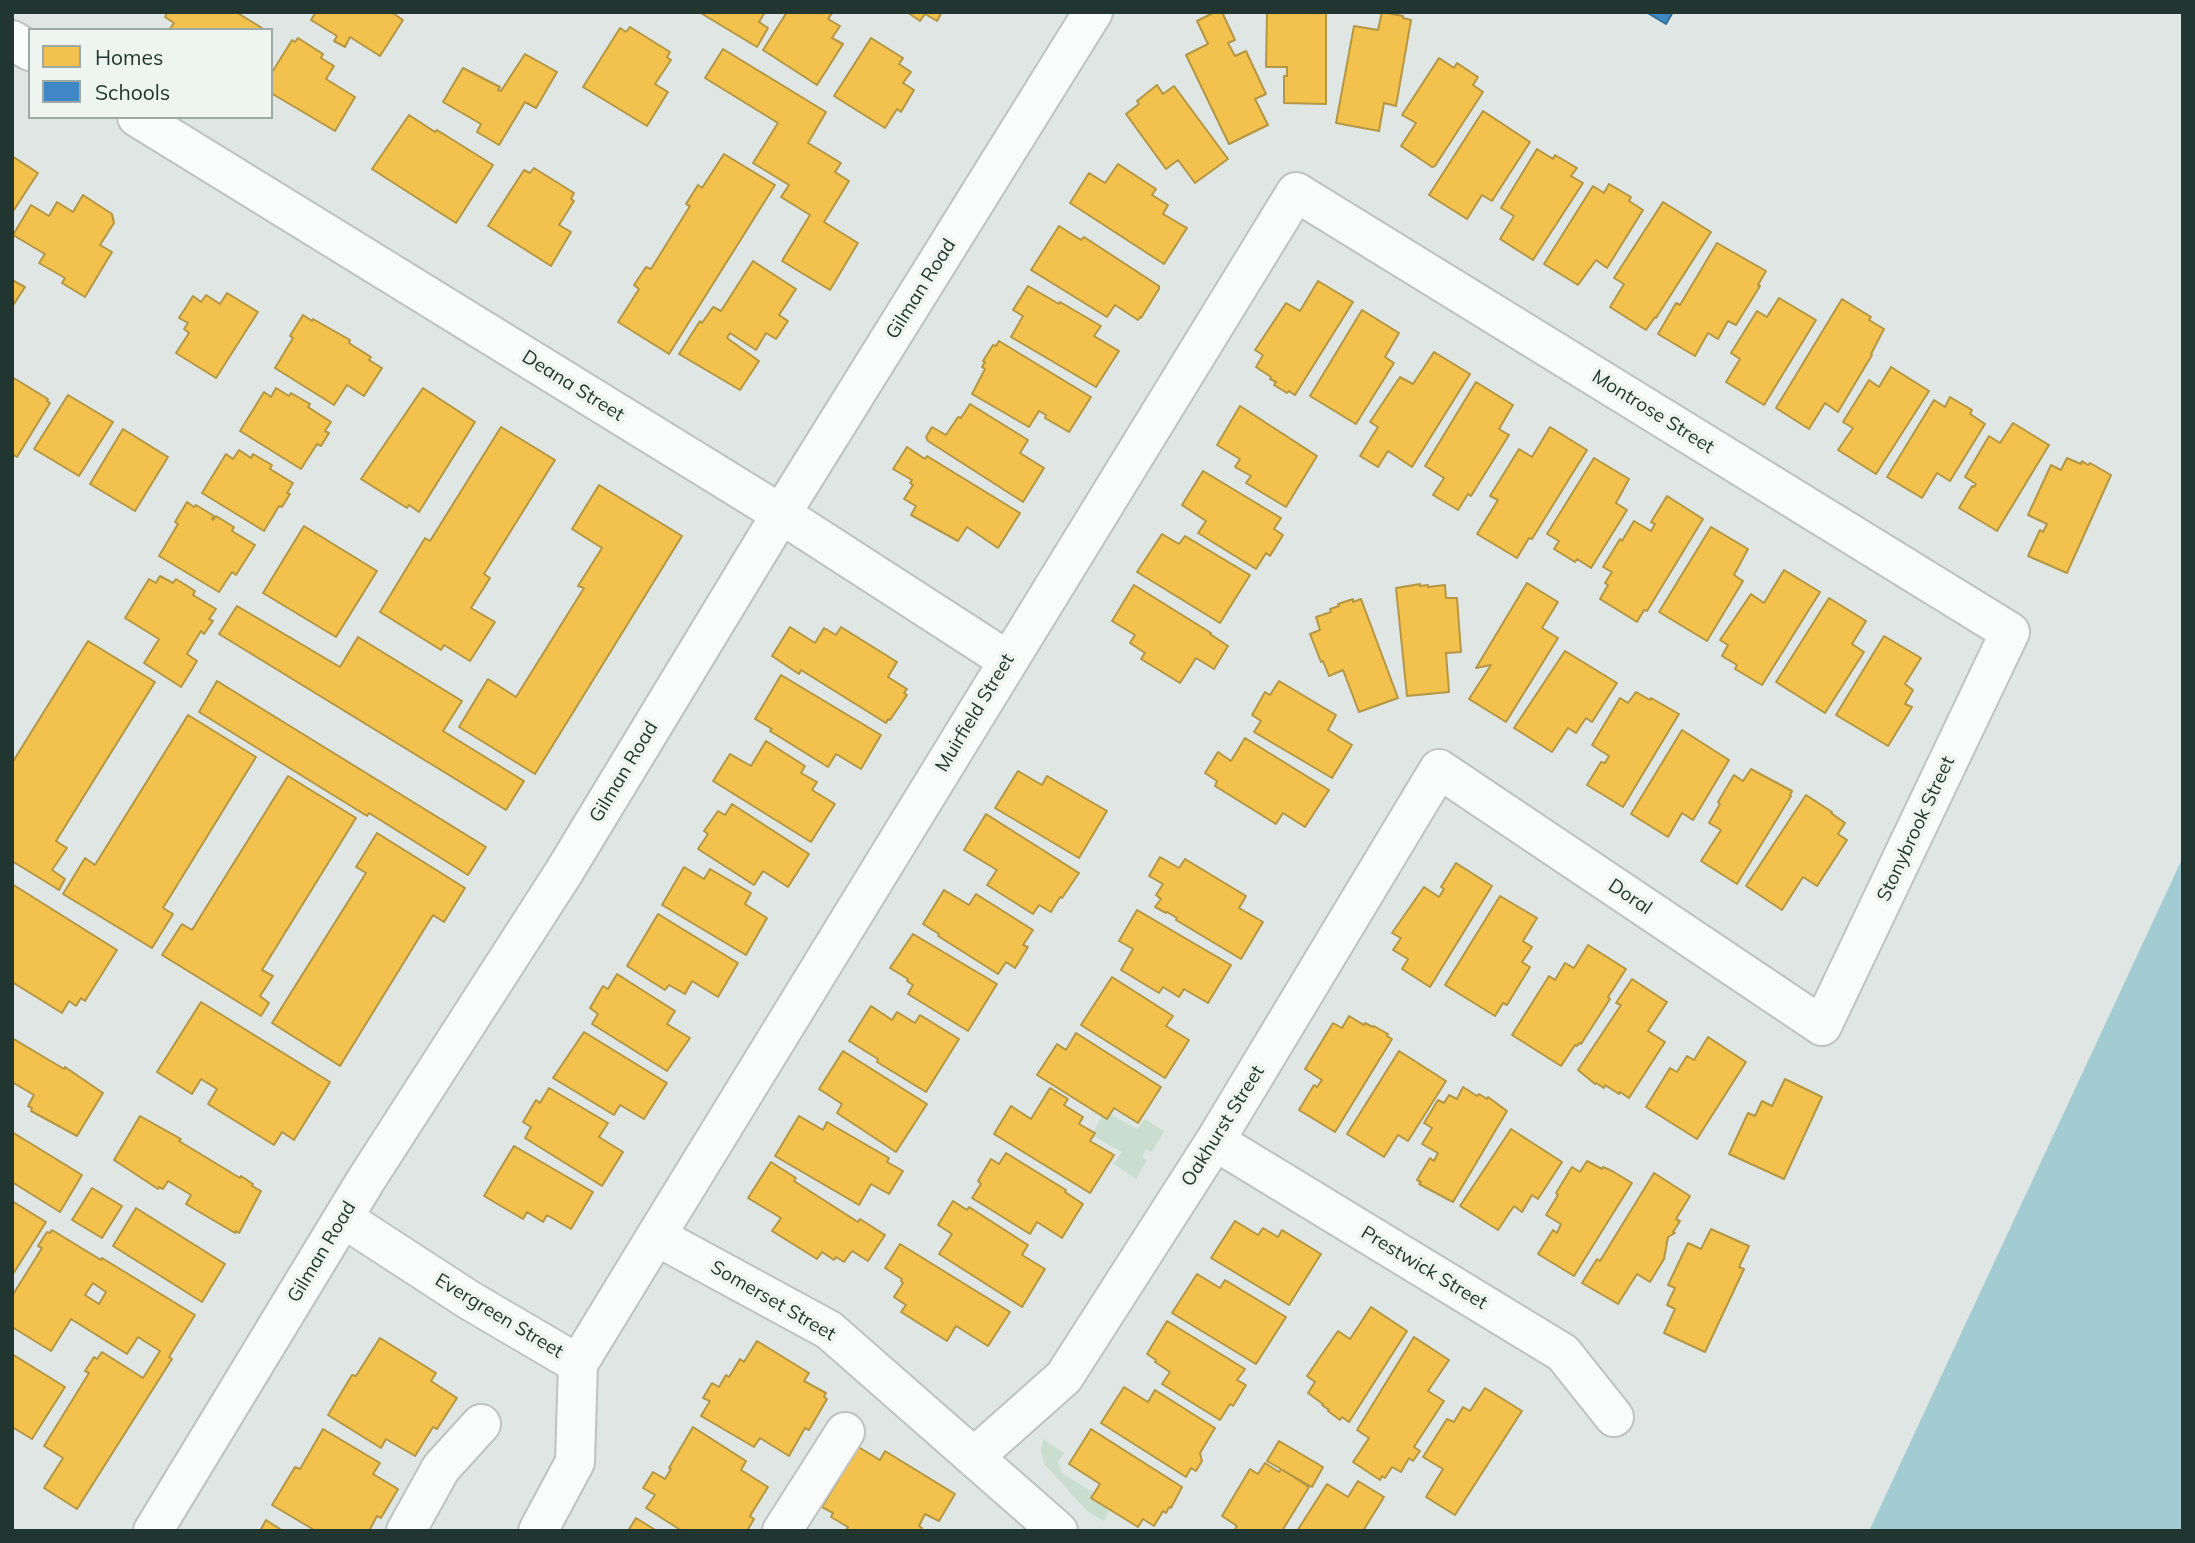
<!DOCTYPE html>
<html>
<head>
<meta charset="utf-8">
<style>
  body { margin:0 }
  #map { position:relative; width:2195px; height:1543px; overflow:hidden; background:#e0e6e3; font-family:Mulish,sans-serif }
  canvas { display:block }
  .frame { position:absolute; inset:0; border:14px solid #213630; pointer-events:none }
  .legend { position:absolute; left:28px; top:28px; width:245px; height:91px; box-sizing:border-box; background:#eef5f1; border:2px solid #9ca9a4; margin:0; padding:9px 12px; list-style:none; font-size:21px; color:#213630 }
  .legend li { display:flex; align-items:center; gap:14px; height:35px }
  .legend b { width:35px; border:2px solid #9ca9a4 }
</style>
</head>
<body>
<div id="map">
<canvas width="2195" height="1543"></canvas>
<div class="frame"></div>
<ul class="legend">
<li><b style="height:19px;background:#f2c14e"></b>Homes</li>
<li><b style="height:19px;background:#3f88c5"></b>Schools</li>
</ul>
</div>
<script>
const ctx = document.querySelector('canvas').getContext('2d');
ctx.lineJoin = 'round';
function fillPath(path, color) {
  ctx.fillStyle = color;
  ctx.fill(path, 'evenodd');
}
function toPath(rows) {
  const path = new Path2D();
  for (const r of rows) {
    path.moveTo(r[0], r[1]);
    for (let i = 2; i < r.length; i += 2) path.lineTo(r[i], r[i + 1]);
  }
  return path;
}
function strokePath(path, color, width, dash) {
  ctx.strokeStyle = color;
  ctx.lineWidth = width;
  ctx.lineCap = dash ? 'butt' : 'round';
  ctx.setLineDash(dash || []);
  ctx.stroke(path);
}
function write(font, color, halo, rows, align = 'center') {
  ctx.font = font + ' Mulish,sans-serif';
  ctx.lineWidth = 7;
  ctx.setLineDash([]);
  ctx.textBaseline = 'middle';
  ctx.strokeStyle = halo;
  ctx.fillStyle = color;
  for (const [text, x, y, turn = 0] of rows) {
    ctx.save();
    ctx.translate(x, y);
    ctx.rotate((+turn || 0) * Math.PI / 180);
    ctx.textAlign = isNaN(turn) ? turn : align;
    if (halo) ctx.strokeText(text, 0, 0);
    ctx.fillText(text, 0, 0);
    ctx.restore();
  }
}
fillPath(toPath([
  [1110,1114,1137,1129,1145,1119,1164,1131,1152,1152,1146,1149,1142,1157,1147,1160,1136,1179,1114,1164,1122,1152,1093,1136,1095,1133,1093,1132,1102,1116,1107,1119],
  [1043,1439,1064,1453,1058,1462,1062,1473,1094,1493,1091,1498,1110,1509,1104,1521,1087,1511,1045,1465,1041,1452]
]), '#caded0');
fillPath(toPath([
  [2183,857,2183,1531,1869,1531]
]), '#a3ccd2');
const homes = toPath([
  [167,12,236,12,262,28,261,30,169,30,174,23,165,17,167,12],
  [316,12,391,12,403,20,380,56,350,37,345,47,334,41,337,36,311,20,316,12],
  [699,12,765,12,759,22,768,28,757,47,699,12],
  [787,12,830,12,832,13,828,19,840,26,832,38,843,44,817,85,763,50,787,12],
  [907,12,942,12,937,21,925,14,920,21,907,12],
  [1215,12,1222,12,1235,40,1228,43,1235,56,1246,51,1266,94,1255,99,1268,125,1229,144,1186,55,1208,44,1197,21,1215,12],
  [1267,12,1326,12,1326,104,1284,103,1284,76,1287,76,1287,67,1266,67,1267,12],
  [1382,12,1403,16,1403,18,1411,20,1396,106,1384,103,1379,131,1336,123,1354,26,1378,30,1382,12],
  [630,27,670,52,667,57,671,60,655,84,668,92,647,126,583,87,620,28,626,32,630,27],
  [298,38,323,54,321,58,334,66,326,79,355,97,335,131,271,93,271,74,292,40,295,42,298,38],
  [871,38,903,58,899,64,911,72,903,83,914,90,901,112,897,109,885,128,834,96,871,38],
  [723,49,826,112,808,143,841,163,835,172,849,181,824,222,858,243,830,290,782,261,810,215,781,197,789,185,753,163,778,123,705,78,723,49],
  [525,54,557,72,536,108,525,102,499,145,477,132,481,124,443,102,463,68,500,87,498,90,501,91,525,54],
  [1439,58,1454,68,1457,63,1478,77,1473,85,1483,92,1435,166,1432,167,1401,146,1416,123,1402,115,1439,58],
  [1157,85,1163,94,1174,86,1228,159,1195,183,1178,160,1166,169,1126,114,1139,104,1137,101,1157,85],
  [1483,111,1530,142,1492,201,1482,195,1467,219,1429,195,1483,111],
  [409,115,435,132,437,130,493,165,456,223,372,169,409,115],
  [1537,149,1553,159,1555,155,1577,168,1571,176,1583,183,1533,260,1500,239,1514,216,1501,208,1537,149],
  [724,154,775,185,669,354,618,322,639,289,634,285,646,267,651,269,690,206,686,204,698,185,702,188,724,154],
  [12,156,38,173,12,213,12,156],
  [1118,164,1156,189,1152,195,1168,205,1163,214,1187,228,1164,264,1070,203,1089,173,1105,183,1118,164],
  [534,168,574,193,571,199,574,201,559,225,571,232,551,266,488,226,524,170,530,173,534,168],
  [1609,184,1631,197,1629,201,1643,210,1607,268,1596,260,1578,285,1544,264,1593,186,1604,193,1609,184],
  [83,195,112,214,114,223,100,245,112,252,85,297,62,283,65,278,39,263,45,254,13,235,31,205,49,216,57,202,73,212,83,195],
  [1663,202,1711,232,1656,318,1655,317,1646,330,1610,307,1624,284,1614,278,1663,202],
  [1059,226,1081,240,1084,237,1159,286,1159,289,1141,318,1140,317,1138,320,1115,305,1107,317,1031,270,1059,226],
  [1717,243,1766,271,1758,285,1760,286,1736,325,1728,321,1718,339,1708,333,1695,356,1658,334,1676,303,1680,305,1717,243],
  [753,261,796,289,779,315,788,321,776,339,766,333,756,350,730,333,727,338,759,361,740,390,679,354,700,321,702,323,713,307,721,311,753,261],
  [12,280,25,287,12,307,12,280],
  [1318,281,1353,302,1295,395,1289,391,1287,393,1274,385,1276,382,1270,379,1271,377,1256,367,1263,355,1255,350,1286,303,1300,311,1318,281],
  [1028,286,1059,304,1060,302,1101,326,1094,336,1119,351,1096,387,1011,337,1023,316,1013,310,1028,286],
  [227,293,258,312,216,378,176,353,189,333,184,329,188,323,179,318,193,296,201,302,206,295,220,304,227,293],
  [1779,298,1816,320,1764,405,1726,382,1740,359,1731,353,1757,311,1767,317,1779,298],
  [1842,299,1871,317,1869,320,1884,329,1871,354,1872,355,1838,412,1825,403,1809,429,1776,408,1842,299],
  [1362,310,1399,333,1385,357,1394,363,1356,424,1310,396,1362,310],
  [303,315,312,321,313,319,350,340,349,343,371,357,369,360,382,368,364,396,347,385,334,405,275,368,293,338,290,336,303,315],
  [999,341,1091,397,1069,432,1045,418,1046,415,1039,411,1029,427,972,394,985,369,982,367,985,362,983,361,993,345,996,346,999,341],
  [1434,352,1470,374,1412,467,1388,451,1378,467,1360,456,1378,427,1370,422,1400,377,1413,384,1434,352],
  [1891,367,1929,391,1876,474,1838,450,1853,428,1843,422,1869,380,1879,387,1891,367],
  [12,377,48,399,47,401,50,403,17,457,12,454,12,377],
  [1476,382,1513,405,1499,429,1509,435,1471,496,1468,494,1458,510,1433,495,1444,478,1425,466,1476,382],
  [276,388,289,396,291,393,310,404,308,407,331,422,325,431,329,433,321,446,317,444,301,469,240,431,264,392,271,397,276,388],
  [423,388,475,422,419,512,409,505,407,508,361,479,423,388],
  [68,395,113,422,79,476,34,449,68,395],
  [1950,397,1972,410,1970,414,1985,424,1950,481,1937,473,1922,498,1887,477,1934,400,1945,407,1950,397],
  [970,404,1028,440,1020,453,1044,468,1023,502,928,441,926,437,932,427,946,435,958,417,961,418,970,404],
  [1240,406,1317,456,1286,507,1246,483,1251,476,1235,467,1240,459,1217,445,1240,406],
  [2013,423,2049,445,1997,531,1959,508,1972,486,1974,487,1976,484,1965,477,1989,436,2000,443,2013,423],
  [501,427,555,460,484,574,490,578,471,608,495,622,470,661,444,645,441,650,380,612,425,538,430,541,501,427],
  [1550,427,1587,450,1532,539,1529,538,1517,558,1477,534,1498,500,1490,496,1519,449,1532,457,1550,427],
  [123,429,168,457,135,511,90,484,123,429],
  [907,447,925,459,927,456,1020,513,998,548,967,527,958,541,911,515,916,506,904,499,913,485,910,483,912,480,893,469,907,447],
  [239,450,251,458,253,454,272,465,270,469,293,483,287,493,290,494,282,507,279,506,264,531,202,493,226,454,233,459,239,450],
  [1594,458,1629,479,1616,503,1627,510,1591,568,1577,559,1575,562,1554,549,1559,541,1547,534,1594,458],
  [2067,458,2081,464,2082,461,2088,465,2090,463,2111,475,2067,573,2028,556,2040,530,2043,532,2047,524,2028,515,2051,465,2061,470,2067,458],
  [1203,471,1281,518,1274,529,1283,535,1270,556,1266,553,1256,569,1198,533,1206,521,1182,505,1203,471],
  [599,485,682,536,535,774,459,727,488,679,516,697,584,588,578,586,602,548,572,529,599,485],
  [1667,496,1703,519,1647,611,1644,610,1637,622,1600,599,1608,585,1605,583,1612,572,1603,567,1620,539,1622,541,1634,521,1651,531,1655,524,1651,522,1667,496],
  [187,502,194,507,196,505,214,516,212,519,213,520,216,516,234,527,232,531,255,545,236,575,232,572,219,592,159,556,178,524,175,522,187,502],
  [304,526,377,571,336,637,263,593,304,526],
  [1711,527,1748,549,1734,575,1743,581,1707,641,1659,612,1711,527],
  [1162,534,1179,544,1185,536,1250,575,1220,623,1137,572,1162,534],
  [1784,570,1820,592,1762,685,1735,669,1737,665,1722,656,1728,645,1720,640,1751,594,1764,603,1784,570],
  [160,576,173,583,176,579,195,591,193,595,216,609,209,619,213,621,204,634,201,631,187,654,197,661,181,687,144,663,159,639,125,618,149,579,156,583,160,576],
  [1527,583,1558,602,1542,628,1558,638,1506,722,1469,699,1491,665,1476,668,1527,583],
  [1420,584,1420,586,1428,585,1428,587,1445,585,1446,598,1457,598,1461,652,1446,653,1449,692,1407,696,1396,588,1420,584],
  [1134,585,1211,633,1210,634,1228,646,1214,669,1196,658,1180,683,1141,659,1145,653,1130,643,1135,635,1112,621,1134,585],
  [1829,598,1866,621,1852,644,1864,652,1825,713,1776,682,1829,598],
  [1353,599,1353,602,1361,599,1398,698,1359,712,1343,670,1329,676,1323,661,1321,662,1310,634,1320,630,1316,617,1331,612,1330,609,1339,606,1338,604,1353,599],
  [237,606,340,667,358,637,462,701,443,731,524,781,506,810,219,634,237,606],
  [790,627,815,643,824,628,836,635,841,627,897,662,888,677,907,689,904,693,907,695,890,720,888,719,886,723,801,670,799,674,772,656,790,627],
  [1884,636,1921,658,1905,684,1913,690,1905,704,1912,707,1888,746,1836,715,1884,636],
  [88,641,155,682,56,841,67,848,52,870,65,879,59,890,12,861,12,763,88,641],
  [1565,651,1617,683,1592,722,1586,718,1576,733,1568,728,1552,752,1514,728,1565,651],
  [781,675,881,735,861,769,836,754,828,767,770,731,772,729,755,719,781,675],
  [217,681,486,847,468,875,369,813,367,816,199,712,217,681],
  [1279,681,1336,715,1328,730,1352,745,1332,778,1254,732,1261,721,1252,715,1265,692,1270,695,1279,681],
  [1636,692,1650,700,1651,698,1679,714,1623,807,1587,785,1601,762,1605,763,1609,756,1592,745,1620,698,1628,703,1636,692],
  [188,715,256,757,163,908,173,914,152,948,63,894,85,858,95,865,188,715],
  [1682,730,1729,760,1693,820,1682,813,1668,837,1631,814,1682,730],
  [1245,738,1329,790,1305,827,1283,813,1276,824,1215,786,1217,781,1205,773,1218,752,1231,761,1245,738],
  [766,741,805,766,801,773,817,782,812,790,835,804,811,842,713,781,730,754,751,766,766,741],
  [1751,769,1792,791,1790,795,1791,796,1737,884,1701,861,1721,830,1709,823,1720,804,1718,802,1734,775,1743,781,1751,769],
  [1018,771,1042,785,1047,776,1107,811,1079,858,995,808,1018,771],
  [288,776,356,818,262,970,273,976,260,996,269,1003,261,1016,162,955,182,924,192,930,288,776],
  [1806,795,1832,812,1831,813,1845,823,1838,834,1847,840,1817,886,1803,877,1782,910,1746,886,1806,795],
  [732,804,809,854,788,887,763,871,754,885,698,849,708,834,704,831,718,811,725,815,732,804],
  [986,814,1079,873,1062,898,1060,897,1051,912,1039,905,1033,914,987,885,997,870,964,850,986,814],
  [377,833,465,888,444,922,433,915,340,1066,272,1023,366,873,356,867,377,833],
  [1160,857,1179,868,1185,859,1246,896,1239,908,1263,922,1241,959,1176,920,1177,918,1167,912,1166,913,1155,907,1161,899,1156,895,1163,884,1149,876,1160,857],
  [1456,863,1492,886,1430,987,1402,969,1408,959,1393,950,1401,938,1392,933,1424,887,1439,897,1444,889,1441,887,1456,863],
  [684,867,704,879,710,869,751,893,745,904,767,918,746,955,662,905,684,867],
  [12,884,117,950,85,1001,81,998,76,1006,69,1001,62,1013,12,982,12,884],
  [944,890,969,905,976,894,1033,930,1023,945,1028,947,1015,968,1006,962,998,974,938,936,939,934,923,924,944,890],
  [1500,896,1537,918,1523,941,1532,947,1522,962,1530,967,1507,1005,1503,1003,1495,1016,1445,985,1500,896],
  [1137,910,1231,965,1208,1003,1184,989,1179,997,1163,987,1159,993,1121,970,1133,949,1119,941,1137,910],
  [658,914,738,963,718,997,692,981,685,994,669,985,665,990,627,966,658,914],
  [913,934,997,984,968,1031,908,994,913,985,907,981,908,979,890,968,913,934],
  [1588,945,1626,969,1608,997,1610,999,1581,1044,1579,1043,1577,1046,1575,1045,1561,1066,1512,1035,1549,976,1555,980,1565,963,1574,968,1588,945],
  [617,974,675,1011,667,1024,690,1038,667,1071,592,1024,598,1014,590,1008,603,986,608,989,617,974],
  [1112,977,1173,1016,1166,1026,1189,1040,1165,1078,1081,1025,1112,977],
  [1632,979,1667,1002,1648,1031,1665,1042,1629,1098,1620,1092,1619,1094,1605,1085,1604,1088,1596,1083,1595,1084,1578,1070,1621,1005,1616,1003,1632,979],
  [201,1002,330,1082,294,1140,282,1132,274,1145,208,1104,217,1089,201,1079,192,1094,157,1072,201,1002],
  [871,1006,892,1020,897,1012,915,1023,920,1015,959,1039,926,1092,877,1062,878,1059,849,1041,871,1006],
  [1349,1016,1364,1025,1365,1023,1373,1027,1374,1026,1388,1034,1387,1036,1392,1039,1335,1132,1299,1110,1314,1085,1317,1087,1322,1080,1305,1069,1333,1023,1342,1028,1349,1016],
  [584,1032,667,1083,644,1119,620,1105,614,1115,553,1078,584,1032],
  [1076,1033,1161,1087,1138,1123,1114,1108,1107,1119,1037,1075,1057,1044,1066,1050,1076,1033],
  [1708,1037,1746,1062,1697,1139,1646,1107,1670,1068,1677,1072,1687,1056,1694,1060,1708,1037],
  [12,1038,64,1069,65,1067,103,1093,77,1136,31,1111,32,1108,28,1106,34,1095,12,1082,12,1038],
  [843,1051,927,1104,896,1152,837,1113,842,1104,819,1089,843,1051],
  [1399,1051,1446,1081,1408,1141,1398,1135,1384,1157,1347,1134,1399,1051],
  [1785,1079,1822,1097,1784,1179,1729,1154,1748,1113,1755,1116,1762,1101,1772,1106,1785,1079],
  [1463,1087,1477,1096,1479,1094,1487,1099,1488,1097,1507,1111,1453,1202,1419,1184,1421,1182,1417,1180,1430,1158,1434,1161,1438,1153,1422,1144,1432,1128,1424,1123,1438,1100,1444,1103,1449,1095,1457,1099,1463,1087],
  [549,1088,608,1123,599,1137,623,1152,602,1186,525,1138,531,1127,523,1122,536,1100,540,1103,549,1088],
  [1050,1088,1068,1099,1064,1105,1083,1117,1079,1124,1095,1133,1090,1141,1114,1155,1090,1193,994,1134,1011,1106,1031,1119,1050,1088],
  [140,1116,181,1139,179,1141,240,1178,241,1176,253,1184,252,1186,261,1191,239,1233,236,1231,235,1233,186,1204,191,1195,168,1181,163,1189,159,1187,158,1189,114,1160,140,1116],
  [799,1116,823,1130,827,1122,889,1158,887,1162,903,1171,889,1194,871,1184,859,1205,775,1156,799,1116],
  [1511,1129,1562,1162,1538,1199,1532,1195,1522,1212,1514,1206,1498,1230,1460,1206,1511,1129],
  [12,1132,82,1175,60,1212,12,1182,12,1132],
  [514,1146,593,1192,571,1229,547,1215,543,1222,527,1212,523,1219,484,1196,514,1146],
  [1006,1153,1066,1190,1065,1192,1083,1204,1062,1238,1037,1222,1030,1234,972,1198,981,1184,978,1181,991,1159,999,1164,1006,1153],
  [1587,1161,1602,1169,1603,1167,1612,1171,1632,1183,1574,1276,1538,1254,1553,1230,1557,1233,1561,1224,1546,1215,1558,1195,1556,1193,1572,1167,1580,1172,1587,1161],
  [771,1162,796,1178,794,1181,858,1222,860,1219,885,1235,868,1261,852,1251,844,1262,836,1257,834,1260,822,1252,817,1259,772,1231,781,1218,748,1198,771,1162],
  [1654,1173,1690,1196,1676,1219,1680,1221,1673,1232,1675,1233,1668,1237,1664,1259,1650,1282,1637,1274,1618,1304,1582,1283,1597,1259,1600,1261,1654,1173],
  [92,1188,122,1206,102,1238,72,1220,92,1188],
  [12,1201,46,1222,13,1274,12,1273,12,1201],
  [953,1201,967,1210,969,1207,1028,1245,1022,1255,1045,1269,1022,1307,939,1254,952,1234,938,1225,953,1201],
  [136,1208,225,1264,202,1302,113,1246,136,1208],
  [1235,1221,1258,1235,1263,1228,1278,1237,1282,1230,1321,1254,1289,1305,1211,1258,1235,1221],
  [1711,1229,1749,1246,1739,1267,1744,1269,1705,1352,1664,1333,1675,1309,1667,1305,1675,1288,1668,1285,1688,1243,1701,1249,1711,1229],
  [52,1230,101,1260,102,1258,195,1315,169,1357,172,1359,77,1509,44,1488,63,1458,44,1446,89,1373,85,1371,94,1357,97,1359,102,1352,143,1378,160,1351,138,1337,127,1354,71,1319,51,1351,12,1327,12,1296,42,1248,38,1246,47,1232,50,1233,52,1230],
  [93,1283,106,1292,99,1304,85,1295,93,1283],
  [900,1244,1010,1312,988,1346,956,1326,947,1341,901,1312,906,1305,894,1297,903,1283,901,1281,902,1279,885,1268,900,1244],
  [1197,1274,1220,1288,1225,1280,1286,1317,1256,1364,1172,1313,1197,1274],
  [1371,1307,1407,1331,1349,1422,1342,1417,1340,1420,1328,1411,1329,1410,1322,1405,1323,1404,1308,1393,1315,1382,1307,1376,1338,1331,1350,1339,1371,1307],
  [1167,1321,1245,1369,1237,1380,1246,1385,1233,1406,1230,1404,1220,1420,1162,1384,1170,1372,1155,1362,1156,1360,1147,1354,1167,1321],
  [1414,1337,1449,1360,1428,1391,1444,1401,1414,1447,1420,1451,1413,1461,1409,1458,1401,1472,1392,1467,1385,1478,1382,1476,1380,1480,1353,1462,1369,1438,1357,1430,1414,1337],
  [380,1338,436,1373,431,1381,457,1398,437,1429,433,1427,415,1456,386,1439,381,1448,328,1415,352,1375,356,1376,380,1338],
  [757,1341,809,1373,804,1381,826,1393,824,1397,827,1399,809,1430,805,1428,789,1456,760,1438,754,1447,701,1416,710,1401,703,1398,712,1383,719,1387,726,1375,729,1377,740,1359,744,1362,757,1341],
  [12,1354,65,1387,32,1439,12,1427,12,1354],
  [1124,1387,1148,1402,1155,1390,1215,1428,1200,1453,1202,1461,1196,1471,1191,1468,1186,1477,1101,1423,1124,1387],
  [1485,1388,1522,1411,1455,1515,1426,1497,1443,1469,1423,1457,1447,1419,1454,1422,1463,1407,1470,1411,1485,1388],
  [693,1427,746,1461,741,1470,768,1487,750,1516,754,1519,747,1531,682,1531,646,1508,655,1495,643,1488,653,1472,665,1479,671,1469,669,1468,693,1427],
  [323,1429,380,1463,373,1474,398,1489,381,1518,377,1516,369,1531,316,1531,272,1505,295,1467,300,1469,323,1429],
  [1091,1429,1182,1487,1171,1508,1169,1507,1166,1513,1163,1511,1154,1526,1143,1519,1138,1527,1091,1498,1100,1484,1069,1464,1091,1429],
  [1279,1441,1323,1467,1312,1487,1267,1461,1279,1441],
  [855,1445,880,1460,885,1451,955,1494,939,1521,925,1514,919,1526,922,1528,920,1531,846,1531,848,1527,831,1517,833,1513,822,1507,839,1479,837,1477,855,1445],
  [1265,1463,1279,1472,1281,1469,1309,1487,1282,1531,1234,1531,1237,1526,1222,1516,1250,1469,1258,1474,1265,1463],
  [1358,1481,1384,1497,1363,1531,1297,1531,1327,1484,1348,1497,1358,1481],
  [636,1518,657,1531,628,1531,636,1518],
  [266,1520,283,1531,260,1531,266,1520]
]);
fillPath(homes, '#f2c14e');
strokePath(homes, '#b39745', 2);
const schools = toPath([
  [1646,12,1673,12,1666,24,1646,12]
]);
fillPath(schools, '#3f88c5');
strokePath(schools, '#366f98', 2);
const minor = toPath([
  [12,40,30,51],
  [137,117,781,514,1007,660],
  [1215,1141,1563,1353,1614,1417],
  [343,1218,469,1300,578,1364],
  [656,1236,1296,192,2010,632,1822,1026,1439,769,1215,1141,1064,1377,974,1457],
  [153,1531,366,1180,564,872,781,514,1093,12],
  [406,1531,441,1468,481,1424],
  [538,1531,575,1462,578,1364,656,1236,829,1330,1058,1531],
  [782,1531,845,1432]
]);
strokePath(minor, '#bdc3c0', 42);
strokePath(minor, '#fafbfb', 38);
write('19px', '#213630', '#eef5f1', [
  ["Gilman Road",921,289,-58],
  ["Deana Street",573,386,32],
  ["Montrose Street",1653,412,32],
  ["Muirfield Street",975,713,-59],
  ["Gilman Road",624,772,-59],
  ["Stonybrook Street",1916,829,-65],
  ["Doral",1630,897,34],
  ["Oakhurst Street",1223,1126,-58],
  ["Gilman Road",322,1252,-59],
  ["Prestwick Street",1424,1268,31],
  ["Somerset Street",773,1301,30],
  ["Evergreen Street",499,1316,31]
]);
</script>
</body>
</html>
